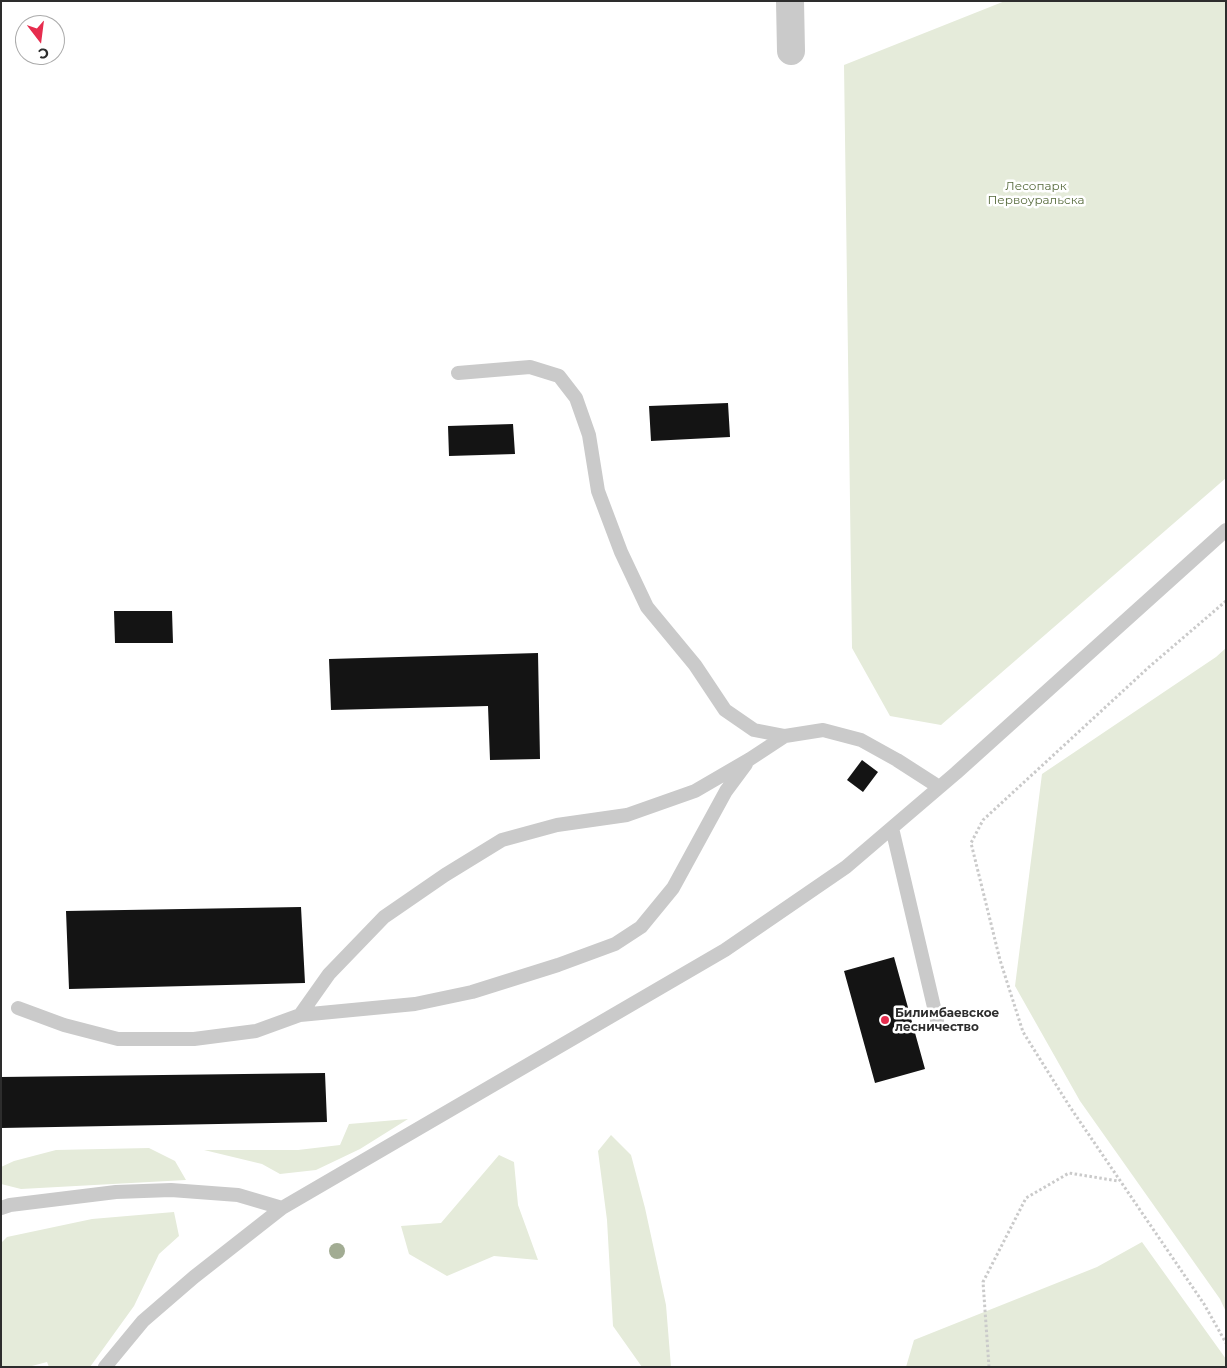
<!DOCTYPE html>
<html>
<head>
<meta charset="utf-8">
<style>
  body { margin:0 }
  #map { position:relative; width:1227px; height:1368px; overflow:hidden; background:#fff; font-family:Montserrat,sans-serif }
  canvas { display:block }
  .frame { position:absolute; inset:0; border:2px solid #2d2d2d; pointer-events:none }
  .north { position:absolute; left:15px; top:15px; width:50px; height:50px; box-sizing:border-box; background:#fff; border:1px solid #ababab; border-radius:50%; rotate:165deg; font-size:14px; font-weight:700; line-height:20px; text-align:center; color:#2d2d2d }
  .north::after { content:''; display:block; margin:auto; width:18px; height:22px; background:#e62d4e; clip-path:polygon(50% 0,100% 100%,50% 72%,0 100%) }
</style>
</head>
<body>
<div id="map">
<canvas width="1227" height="1368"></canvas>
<div class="frame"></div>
<div class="north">С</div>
</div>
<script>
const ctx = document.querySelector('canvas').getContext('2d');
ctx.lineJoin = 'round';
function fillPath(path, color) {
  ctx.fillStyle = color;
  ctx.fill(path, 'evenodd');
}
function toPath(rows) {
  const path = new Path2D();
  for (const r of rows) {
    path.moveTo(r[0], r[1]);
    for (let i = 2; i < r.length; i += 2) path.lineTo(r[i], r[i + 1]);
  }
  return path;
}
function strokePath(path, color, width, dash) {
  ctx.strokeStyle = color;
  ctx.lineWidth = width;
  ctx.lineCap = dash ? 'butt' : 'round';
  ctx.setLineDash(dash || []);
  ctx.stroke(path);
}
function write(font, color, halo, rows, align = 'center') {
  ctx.font = font + ' Montserrat,sans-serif';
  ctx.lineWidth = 5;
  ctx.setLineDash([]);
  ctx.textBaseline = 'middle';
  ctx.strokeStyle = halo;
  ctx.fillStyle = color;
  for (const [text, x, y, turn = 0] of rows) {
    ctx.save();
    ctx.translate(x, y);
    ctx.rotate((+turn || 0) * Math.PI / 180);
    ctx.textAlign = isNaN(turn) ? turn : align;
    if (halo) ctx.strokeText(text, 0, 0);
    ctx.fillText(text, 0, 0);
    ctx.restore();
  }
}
fillPath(toPath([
  [1005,1,1226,1,1226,478,941,725,890,716,852,648,844,65],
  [1226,648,1226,1312,1220,1299,1080,1101,1015,986,1042,774,1216,657],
  [408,1119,360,1149,316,1170,280,1174,262,1164,204,1150,298,1150,340,1145,349,1124],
  [611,1135,631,1155,645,1208,666,1305,671,1367,642,1367,613,1326,607,1220,598,1151],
  [149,1148,175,1161,186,1180,21,1189,1,1184,1,1167,14,1161,56,1150],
  [499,1155,514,1162,518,1205,538,1260,494,1256,447,1276,409,1254,401,1226,441,1223],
  [174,1212,179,1236,159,1254,134,1306,90,1367,49,1367,47,1362,28,1367,1,1367,1,1243,7,1237,92,1219],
  [1142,1242,1226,1359,1226,1367,906,1367,914,1340,1097,1267]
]), '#e5ebda');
fillPath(toPath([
  [728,403,730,437,651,441,649,406],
  [513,424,515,454,449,456,448,426],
  [114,611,172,611,173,643,115,643],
  [538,653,540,759,490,760,488,706,331,710,329,659],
  [862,760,878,772,863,792,847,780],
  [301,907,305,983,69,989,66,911],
  [894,957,925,1069,875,1083,844,971],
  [325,1073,327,1122,1,1128,1,1077]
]), '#141414');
strokePath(toPath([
  [1226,601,1149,667,983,820,971,843,1000,960,1023,1032,1070,1107,1204,1304,1226,1343],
  [989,1367,983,1282,1026,1198,1069,1173,1118,1181]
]), '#cacaca', 3, [2.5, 2.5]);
strokePath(toPath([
  [458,373,530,367,559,376,576,398,589,435,598,491,621,552,647,607,695,665,725,710,754,730,785,736],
  [892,828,937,1020],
  [18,1008,64,1025,118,1039,194,1039,256,1031,300,1015,329,974,384,917,445,875,502,840,557,825,627,815,695,791,750,759,785,736,823,730,861,740,897,760,939,787],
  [300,1015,415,1004,472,992,558,965,615,944,641,927,673,888,726,791,746,764],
  [1,1208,10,1205,116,1192,171,1190,238,1195,282,1208],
  [105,1367,143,1321,194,1277,282,1208,725,950,846,867,956,773,1226,530]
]), '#cacaca', 14);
strokePath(toPath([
  [790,1,791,51]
]), '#cacaca', 28);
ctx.fillStyle = '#a2ac93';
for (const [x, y] of [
  [337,1251]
]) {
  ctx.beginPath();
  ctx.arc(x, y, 8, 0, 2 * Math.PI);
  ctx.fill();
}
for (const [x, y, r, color] of [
  [885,1020,5,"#e62d4e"]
]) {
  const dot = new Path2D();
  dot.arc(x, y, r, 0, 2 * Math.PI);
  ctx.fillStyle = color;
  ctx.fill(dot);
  strokePath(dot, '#fff', 2);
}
write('12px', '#55693a', '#fff', [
  ["Лесопарк",1036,186],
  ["Первоуральска",1036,200]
]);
write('bold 12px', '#2d2d2d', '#fff', [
  ["Билимбаевское",895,1013],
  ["лесничество",895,1027]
], 'left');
</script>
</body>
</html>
